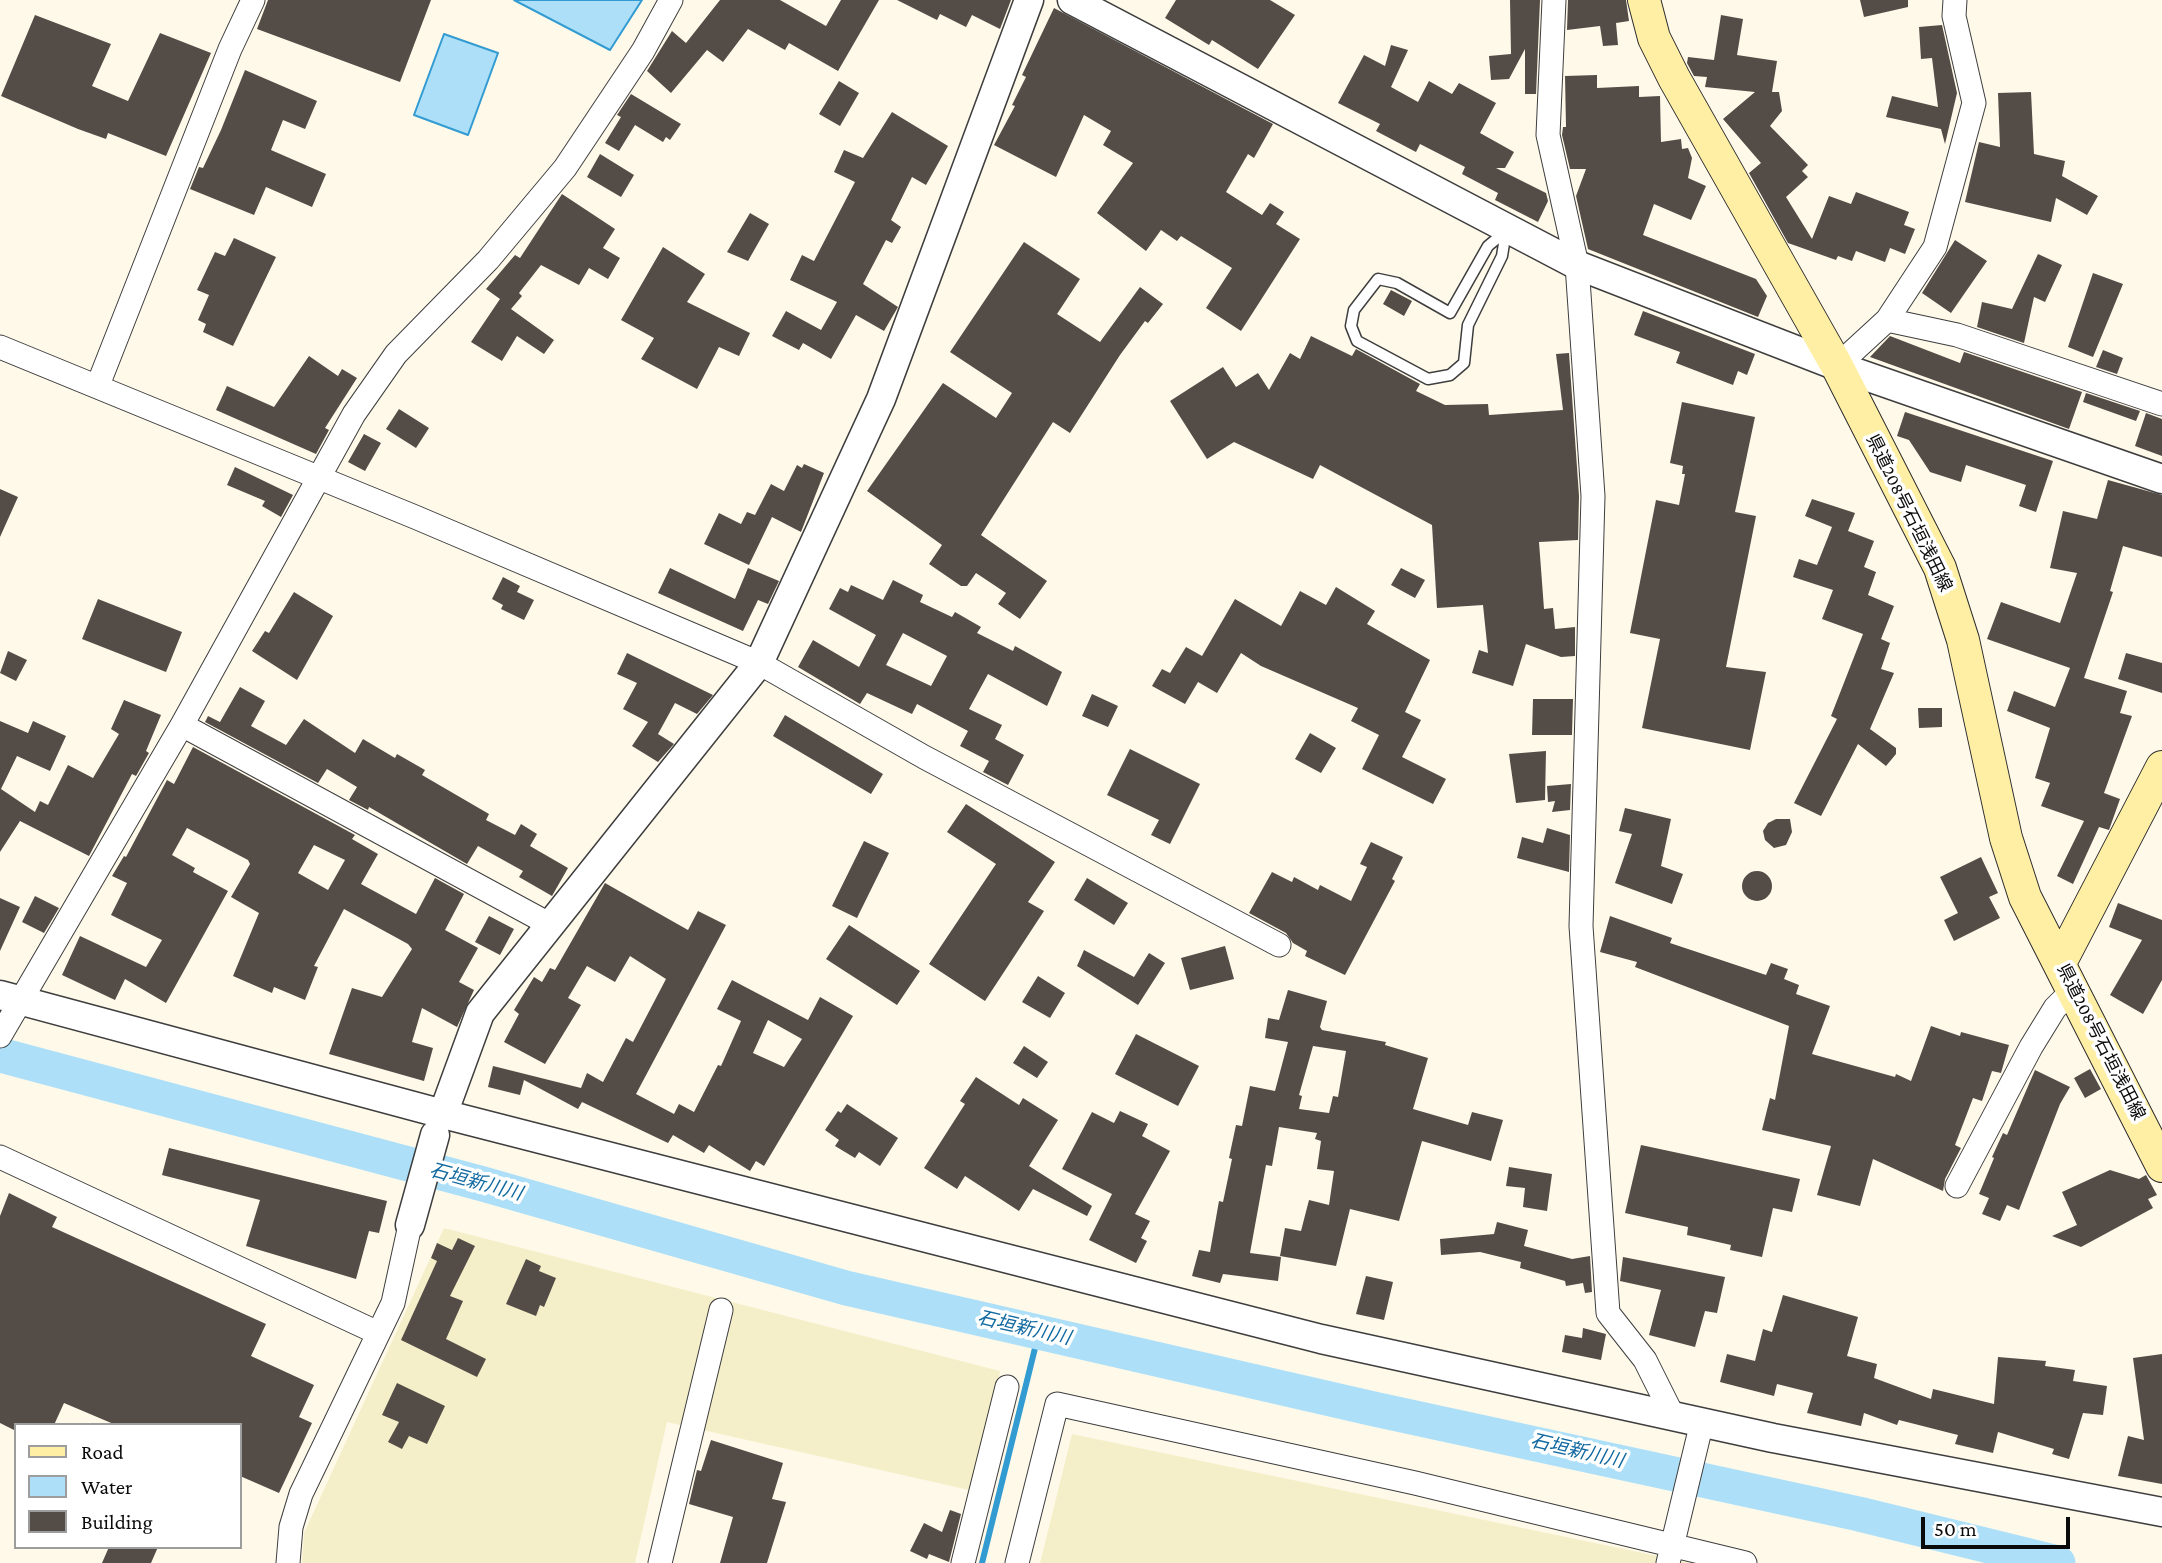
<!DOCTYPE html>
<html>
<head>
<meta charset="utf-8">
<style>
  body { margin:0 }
  #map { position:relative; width:2162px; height:1563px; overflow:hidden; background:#fff9ea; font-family:"Crimson Pro",serif }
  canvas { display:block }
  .legend { position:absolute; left:14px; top:1423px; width:228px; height:126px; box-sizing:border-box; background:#fff; border:2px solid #9d9d9d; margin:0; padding:9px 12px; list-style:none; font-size:21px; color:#0b0b0b }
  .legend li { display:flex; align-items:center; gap:14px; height:35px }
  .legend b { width:35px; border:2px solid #9d9d9d }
  .scale { position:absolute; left:1921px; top:1517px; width:149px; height:32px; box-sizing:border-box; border:4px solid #0b0b0b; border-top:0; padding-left:9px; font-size:21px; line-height:24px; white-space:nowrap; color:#0b0b0b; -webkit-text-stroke:5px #fff; paint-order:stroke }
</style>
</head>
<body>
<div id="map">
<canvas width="2162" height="1563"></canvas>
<ul class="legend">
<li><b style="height:9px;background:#ffefa5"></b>Road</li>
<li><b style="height:19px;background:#ade0f8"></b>Water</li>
<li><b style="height:19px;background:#544c47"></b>Building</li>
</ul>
<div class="scale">50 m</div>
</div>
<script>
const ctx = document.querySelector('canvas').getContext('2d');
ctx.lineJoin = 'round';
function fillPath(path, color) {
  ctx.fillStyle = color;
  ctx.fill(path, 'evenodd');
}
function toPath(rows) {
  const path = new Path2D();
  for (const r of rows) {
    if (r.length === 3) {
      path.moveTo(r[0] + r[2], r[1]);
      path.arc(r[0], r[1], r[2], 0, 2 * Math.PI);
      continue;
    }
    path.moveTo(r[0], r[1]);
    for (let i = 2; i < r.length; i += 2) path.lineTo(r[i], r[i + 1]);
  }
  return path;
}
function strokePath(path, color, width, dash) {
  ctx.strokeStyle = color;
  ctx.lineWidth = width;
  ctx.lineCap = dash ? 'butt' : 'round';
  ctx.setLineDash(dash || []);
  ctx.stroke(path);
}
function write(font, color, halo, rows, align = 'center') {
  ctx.font = font + ' "Crimson Pro","Noto Sans JP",serif';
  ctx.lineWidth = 7;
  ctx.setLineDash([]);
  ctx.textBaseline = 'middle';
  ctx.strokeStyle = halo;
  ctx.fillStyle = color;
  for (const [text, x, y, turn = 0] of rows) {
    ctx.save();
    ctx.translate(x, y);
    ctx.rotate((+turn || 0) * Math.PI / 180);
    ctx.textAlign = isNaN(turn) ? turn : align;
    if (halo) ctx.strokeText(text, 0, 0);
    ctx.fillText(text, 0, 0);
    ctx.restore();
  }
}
fillPath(toPath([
  [444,1228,1000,1371,978,1492,667,1422,635,1563,302,1563,304,1533],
  [1072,1434,1691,1563,1040,1563]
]), '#f5efc9');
const water = toPath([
  [514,0,642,0,610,50,514,0],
  [444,34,498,53,468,135,414,115,444,34]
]);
fillPath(water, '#ade0f8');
strokePath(water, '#329bd1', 2);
strokePath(toPath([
  [982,1563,1039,1332]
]), '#329bd1', 6);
strokePath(toPath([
  [0,1055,483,1184,846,1288,1374,1409,1859,1514,2058,1563]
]), '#ade0f8', 35);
fillPath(toPath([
  [268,0,431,0,400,82,257,29],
  [720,0,780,0,826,26,841,0,879,0,838,71,789,43,785,50,748,29,723,62,707,50,671,93,647,71,672,31,686,43],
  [897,0,1011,0,1000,29,972,15,966,27,940,14,937,20],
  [1176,0,1270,0,1295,15,1258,69,1212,40,1209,45,1165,18],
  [1510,0,1540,0,1536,94,1525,94,1525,49,1509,79,1491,80,1489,56,1511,54],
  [1568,0,1626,0,1629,21,1616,23,1618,45,1603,46,1600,26,1567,30],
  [1860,0,1908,0,1908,7,1864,17],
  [1054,8,1273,124,1254,158,1248,154,1226,192,1262,215,1270,203,1284,212,1276,224,1300,239,1241,331,1206,308,1232,268,1181,236,1177,241,1161,230,1146,251,1097,213,1133,163,1103,145,1111,131,1084,115,1056,177,994,145,1015,106,1012,105,1026,77,1022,75],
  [35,15,111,44,92,86,128,101,160,33,211,53,166,156,108,133,106,139,78,129,1,96],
  [1721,15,1743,19,1737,55,1777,61,1772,92,1779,92,1782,111,1770,126,1808,165,1802,171,1808,177,1786,197,1812,239,1829,196,1851,204,1856,192,1909,212,1904,225,1915,229,1905,254,1890,248,1885,262,1856,251,1852,261,1838,256,1836,260,1788,243,1749,173,1761,163,1723,119,1755,92,1705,87,1707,77,1694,76,1687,63,1688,57,1714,60],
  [1942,25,1957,93,1945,144,1941,129,1886,117,1892,96,1938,107,1932,58,1921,59,1919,27],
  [1391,45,1408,50,1391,87,1418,102,1429,81,1452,94,1459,83,1496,103,1480,133,1514,152,1505,168,1496,168,1546,193,1548,201,1538,222,1495,200,1498,193,1462,174,1465,167,1420,144,1416,152,1376,131,1380,124,1338,103,1364,55,1385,66],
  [245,70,317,101,305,129,283,120,271,150,326,174,312,207,266,187,254,215,190,189,199,167,203,168,221,130],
  [1597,75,1597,88,1639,86,1639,97,1660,96,1661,142,1681,139,1682,149,1688,148,1692,158,1688,178,1706,186,1691,220,1654,204,1643,235,1756,279,1767,296,1758,317,1588,249,1576,196,1586,169,1570,169,1562,135,1563,127,1566,127,1565,76],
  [839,81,859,93,840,126,819,114],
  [2031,92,2034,154,2065,161,2062,176,2098,196,2087,215,2056,198,2051,222,1965,202,1979,142,2000,147,1998,93],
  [631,94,681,124,670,140,666,137,663,142,635,125,619,151,605,143,621,117,617,115],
  [892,112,948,146,926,185,912,177,891,220,901,227,892,243,886,240,863,284,898,307,884,331,856,315,831,359,803,343,799,350,772,336,786,311,821,330,837,302,790,280,802,255,814,261,855,182,834,172,844,150,863,158],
  [600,154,634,175,621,197,587,177],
  [562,194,615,229,603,248,620,258,608,279,589,268,579,285,541,265,519,293,522,296,511,309,554,340,544,354,517,336,502,361,471,342,500,299,486,289,515,255,520,258],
  [750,213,769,224,748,261,727,252],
  [234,238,276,257,233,346,203,332,206,324,198,320,209,295,197,290,215,252,225,256],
  [1955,240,1987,261,1951,313,1922,293],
  [1024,242,1080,279,1057,314,1100,342,1140,287,1163,304,1148,323,1145,321,1120,355,1070,433,1053,422,981,535,1047,581,1020,619,998,604,1006,593,976,573,967,586,961,586,929,564,942,545,867,491,943,383,996,418,1012,393,950,352],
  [663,247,705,274,687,302,750,333,739,356,719,347,697,389,641,359,654,338,621,320],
  [2038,254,2062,265,2045,302,2034,297,2024,343,1977,327,1982,302,2012,309],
  [2093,273,2123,284,2093,357,2068,347],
  [1391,290,1412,301,1404,316,1383,304],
  [1643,311,1755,354,1747,375,1738,371,1733,385,1676,363,1680,352,1634,335],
  [1311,336,1352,356,1356,349,1420,384,1416,391,1445,405,1488,404,1489,415,1563,410,1556,354,1569,353,1579,496,1578,540,1539,542,1544,609,1553,608,1555,629,1575,627,1575,656,1561,657,1526,644,1513,686,1472,673,1479,650,1488,653,1483,605,1437,608,1432,525,1320,465,1313,479,1234,442,1207,459,1170,401,1223,367,1236,387,1258,373,1269,390,1290,353,1300,359],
  [1890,336,1960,363,1964,352,2082,392,2069,429,1870,357],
  [2103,350,2123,358,2117,374,2096,367],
  [309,356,338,376,342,369,357,378,325,428,329,430,316,454,216,410,227,386,274,407],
  [2086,393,2140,411,2136,421,2083,402],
  [1682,402,1755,417,1735,512,1756,516,1726,667,1766,672,1750,750,1642,728,1660,639,1630,633,1656,500,1679,505,1685,474,1682,474,1683,466,1670,463],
  [399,409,429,428,416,448,386,429],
  [1905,412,2053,461,2036,512,2019,506,2026,485,1966,465,1961,482,1930,472,1909,440,1897,436],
  [2146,413,2162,419,2162,456,2135,446],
  [364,434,381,443,365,471,348,462],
  [804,464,824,473,801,532,772,517,749,565,704,544,719,513,741,524,747,512,755,515,771,484,784,491,797,465,802,468],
  [235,467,293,495,281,517,262,506,265,501,227,485],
  [2108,480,2162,495,2162,557,2123,546,2110,591,2113,592,2084,678,2127,691,2120,713,2132,716,2104,793,2120,799,2109,830,2099,827,2073,884,2057,876,2084,821,2041,806,2050,783,2035,778,2050,728,2007,711,2014,691,2055,707,2070,668,1987,639,2001,602,2060,623,2077,573,2050,568,2063,511,2097,519],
  [0,489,18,497,0,537],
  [1812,499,1855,513,1848,531,1874,541,1864,567,1876,572,1868,595,1894,606,1881,639,1890,643,1881,669,1894,673,1870,729,1896,748,1896,754,1886,766,1858,744,1821,816,1794,803,1837,719,1831,716,1863,634,1822,619,1833,590,1793,577,1799,559,1817,565,1832,527,1805,516],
  [670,568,735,599,748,568,779,581,768,604,758,600,743,631,658,593],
  [1401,568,1425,580,1415,598,1391,585],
  [503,577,520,586,517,592,534,600,524,620,501,609,503,605,492,599],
  [893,580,923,595,920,602,952,617,955,612,981,627,977,633,1013,651,1015,646,1062,672,1047,706,988,674,969,709,1002,725,995,739,1024,755,1008,785,983,772,989,761,960,746,968,731,917,704,912,714,867,693,860,704,798,667,813,640,859,667,876,635,829,609,840,588,848,592,851,585,883,600],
  [903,633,947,656,931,686,886,665],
  [1336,587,1375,611,1367,624,1430,660,1405,712,1421,720,1402,757,1446,779,1433,804,1362,769,1379,735,1351,721,1358,708,1261,666,1241,653,1217,693,1198,682,1185,704,1152,686,1162,669,1170,673,1186,647,1202,656,1235,599,1281,626,1300,591,1326,605],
  [294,592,333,616,297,680,252,651,265,631,269,633],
  [98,599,182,632,166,672,82,639],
  [8,651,27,660,16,681,0,673],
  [627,653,713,695,697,714,675,703,658,734,674,744,658,762,632,746,648,722,623,709,637,683,617,674],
  [2126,653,2162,663,2162,693,2118,679],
  [240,687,265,701,251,726,286,745,304,719,355,753,363,739,395,758,397,754,425,770,422,775,489,814,486,820,515,835,521,824,537,834,530,846,568,868,552,896,519,877,523,871,478,846,467,864,369,807,368,810,349,800,357,787,327,769,318,783,205,722,208,716,220,722],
  [1092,694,1118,706,1108,727,1082,716],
  [1533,699,1573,699,1572,735,1532,735],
  [124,700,161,715,146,751,149,753,136,776,132,774,89,856,20,821,0,852,0,721,28,733,33,721,66,736,50,771,17,756,1,789,35,812,40,801,48,805,68,765,93,778,119,734,111,729],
  [1918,708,1942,708,1942,727,1919,728],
  [785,715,883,774,871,794,773,736],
  [1310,733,1336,748,1321,773,1295,759],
  [193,747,355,835,352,839,378,854,361,884,416,914,435,878,464,894,445,930,478,948,459,982,474,990,457,1027,422,1008,412,1042,433,1048,424,1081,329,1054,352,988,382,997,412,949,408,944,344,909,314,966,318,967,305,1000,274,987,272,993,233,976,259,913,231,897,250,864,248,860,187,828,172,855,195,868,193,872,228,891,166,1003,125,979,115,1000,62,975,80,936,146,967,162,940,111,915,127,883,112,876,124,856,126,857,167,780,174,784],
  [314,845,345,860,328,890,298,873],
  [1130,749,1200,784,1170,844,1151,835,1159,820,1107,795],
  [1546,751,1545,800,1516,803,1509,754],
  [1571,784,1570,810,1552,812,1555,801,1548,802,1547,786],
  [966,804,1055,862,1028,902,1044,911,985,1001,929,964,996,864,947,832],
  [1625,808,1671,819,1661,866,1683,874,1672,904,1615,883,1632,834,1619,831],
  [1776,819,1790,819,1792,832,1786,845,1774,848,1765,840,1763,831,1768,823],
  [1547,828,1570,835,1569,872,1517,858,1522,837,1543,843],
  [864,841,889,853,857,918,832,906],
  [1371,842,1403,857,1392,879,1395,881,1345,975,1305,956,1307,951,1293,943,1286,933,1249,913,1272,872,1292,882,1294,877,1318,890,1320,885,1351,901,1367,867,1360,864],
  [1981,857,1998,893,1989,897,2000,918,1954,941,1944,920,1958,913,1940,877],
  [1757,886,15],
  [1087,878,1128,903,1114,925,1074,900],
  [605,883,688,930,698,911,726,925,636,1094,674,1114,679,1104,694,1112,718,1065,721,1066,741,1021,717,1009,732,980,808,1020,820,997,853,1016,764,1166,756,1161,750,1171,709,1145,704,1153,673,1135,668,1143,582,1102,578,1109,524,1080,520,1095,488,1087,493,1066,581,1088,587,1073,603,1082,626,1038,633,1042,666,979,630,956,615,982,587,966,568,998,581,1005,545,1064,504,1042,519,1014,514,1010,534,977,542,982,550,968,555,970],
  [768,1020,802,1039,784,1067,753,1053],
  [35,896,59,908,44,933,22,922],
  [0,898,20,907,0,951],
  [2118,903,2162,920,2162,980,2143,1014,2110,995,2142,940,2109,927],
  [489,916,514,929,500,955,475,942],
  [1610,916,1672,938,1670,943,1766,975,1771,963,1788,969,1784,979,1799,985,1796,994,1830,1006,1812,1054,1819,1056,1895,1077,1896,1074,1911,1081,1931,1026,1960,1036,1961,1032,2009,1045,2001,1073,1992,1071,1982,1101,1973,1098,1955,1145,1961,1148,1945,1179,1943,1191,1873,1159,1860,1206,1817,1195,1831,1146,1762,1130,1770,1098,1775,1100,1789,1026,1635,967,1637,962,1600,952],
  [849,925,920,971,897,1005,826,959],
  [1225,946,1234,979,1190,990,1181,958],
  [1084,950,1134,977,1149,953,1165,963,1138,1005,1077,966],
  [1038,976,1065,993,1050,1018,1022,1002],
  [1288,990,1327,1001,1320,1027,1322,1030,1386,1042,1385,1045,1428,1058,1413,1109,1468,1125,1472,1112,1503,1120,1491,1161,1422,1141,1399,1221,1350,1209,1336,1266,1280,1256,1285,1228,1301,1231,1309,1200,1329,1205,1334,1171,1317,1169,1321,1141,1315,1139,1317,1133,1279,1127,1272,1166,1266,1165,1250,1253,1281,1257,1278,1281,1223,1274,1220,1283,1192,1276,1199,1250,1210,1252,1219,1201,1223,1202,1232,1159,1229,1158,1236,1125,1242,1126,1250,1086,1275,1091,1288,1042,1265,1038,1268,1018,1279,1020],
  [1313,1046,1346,1051,1338,1097,1333,1096,1329,1113,1299,1109,1302,1096,1299,1095],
  [1136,1034,1199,1066,1178,1106,1115,1074],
  [1024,1046,1048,1062,1037,1078,1013,1063],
  [2090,1069,2101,1089,2085,1098,2074,1078],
  [2035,1070,2070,1087,2060,1104,2019,1210,2007,1205,2000,1221,1982,1214,1989,1198,1979,1194,1994,1158,1992,1157,2003,1133,2007,1135],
  [976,1077,1019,1105,1023,1098,1058,1120,1029,1166,1092,1206,1087,1216,1033,1189,1019,1211,965,1176,957,1189,924,1168,965,1104,960,1101],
  [847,1104,898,1138,880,1166,859,1152,855,1158,835,1146,839,1140,825,1130,838,1111,841,1113],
  [1120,1111,1148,1124,1142,1136,1170,1151,1135,1214,1150,1221,1141,1238,1147,1241,1136,1263,1089,1240,1112,1194,1062,1169,1092,1112,1114,1123],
  [1641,1145,1800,1179,1792,1212,1773,1208,1762,1257,1730,1250,1731,1245,1687,1235,1688,1227,1625,1213],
  [169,1148,387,1201,379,1233,369,1231,356,1279,246,1246,260,1200,162,1175],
  [1509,1167,1552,1174,1547,1211,1523,1207,1525,1188,1506,1186],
  [2110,1170,2139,1179,2146,1175,2157,1195,2148,1199,2153,1208,2081,1247,2052,1236,2077,1225,2062,1192],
  [9,1193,57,1217,52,1227,266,1324,251,1356,314,1385,299,1417,312,1423,279,1493,240,1476,240,1425,116,1425,64,1403,54,1425,16,1425,16,1431,0,1423,0,1216],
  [1497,1222,1528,1230,1524,1246,1572,1259,1590,1256,1592,1292,1585,1293,1583,1283,1566,1286,1565,1281,1520,1268,1521,1262,1480,1252,1441,1255,1440,1239,1494,1234],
  [458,1238,475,1246,450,1296,463,1301,446,1339,486,1359,477,1377,401,1340,437,1261,431,1258,437,1243,452,1250],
  [1623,1257,1725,1277,1717,1313,1705,1311,1695,1347,1649,1335,1661,1290,1620,1281],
  [526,1259,541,1266,539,1271,556,1278,544,1307,540,1305,536,1316,506,1304],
  [1366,1276,1393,1282,1384,1320,1356,1314],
  [1783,1295,1858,1317,1847,1356,1877,1364,1874,1378,1931,1399,1933,1389,1994,1404,1998,1357,2046,1361,2045,1366,2075,1370,2073,1381,2107,1386,2103,1415,2083,1413,2069,1459,2052,1454,2054,1449,1998,1432,1993,1453,1955,1444,1958,1435,1899,1420,1897,1425,1864,1413,1861,1426,1807,1413,1813,1393,1777,1384,1774,1396,1720,1382,1727,1354,1755,1361,1763,1329,1772,1332],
  [1583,1328,1606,1334,1601,1360,1562,1352,1565,1335,1582,1338],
  [2162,1354,2162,1484,2118,1476,2128,1436,2144,1440,2133,1358],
  [397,1383,445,1406,427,1444,409,1436,402,1449,388,1442,399,1422,382,1415],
  [711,1440,783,1463,772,1499,786,1502,767,1563,720,1563,733,1517,689,1504,697,1470,701,1471],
  [950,1510,961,1514,949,1562,929,1554,927,1559,910,1551,924,1523,942,1532],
  [109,1547,158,1547,151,1563,102,1563]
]), '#544c47');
const service = toPath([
  [1506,231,1502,256,1468,325,1464,363,1450,375,1428,379,1357,341,1351,326,1354,310,1378,279,1397,283,1450,313,1488,246,1506,231]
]);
const minor = toPath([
  [1554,0,1548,135,1577,265,1593,496,1581,926,1608,1313,1645,1360,1673,1416],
  [1887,320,1957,335,2162,404],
  [0,347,415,517,759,663,924,757,1279,945],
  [1837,366,1887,320,1935,247,1974,103,1954,16,1955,0],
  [98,385,230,49,253,0],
  [182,725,549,924],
  [0,1036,182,725,354,414,396,354,488,260,565,168,643,51,671,0],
  [0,1157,378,1333],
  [1957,1186,2031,1047,2055,1008,2074,989],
  [288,1563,291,1527,301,1494,393,1303,410,1225],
  [660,1563,721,1310],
  [963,1563,1007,1387],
  [1017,1563,1057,1404,1415,1483,1745,1563],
  [1668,1563,1702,1422]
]);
const tertiary = toPath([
  [1072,0,1577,265,1837,366,2162,479],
  [0,995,443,1114,1321,1339,1773,1438,2162,1512],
  [443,1114,480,1013,759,663,881,399,1029,0],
  [410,1225,435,1135]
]);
const secondary = toPath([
  [1644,0,1654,38,1674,78,1837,366,1940,568,1963,640,2006,838,2025,897,2162,1166],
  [2060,963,2162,767]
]);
strokePath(service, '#3e3e3e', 13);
strokePath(minor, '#3e3e3e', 25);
strokePath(tertiary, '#3e3e3e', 31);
strokePath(secondary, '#2d2d2d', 34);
strokePath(service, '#fff', 10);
strokePath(minor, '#fff', 23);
strokePath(tertiary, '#fff', 28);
strokePath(secondary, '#ffefa5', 32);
write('18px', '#0b0b0b', '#fff', [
  ["県道208号石垣浅田線",1909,513,64],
  ["県道208号石垣浅田線",2101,1042,63]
]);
write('italic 19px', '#126aa0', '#fff', [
  ["石垣新川川",476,1182,15],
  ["石垣新川川",1024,1328,13],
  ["石垣新川川",1577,1451,13]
]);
</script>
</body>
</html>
